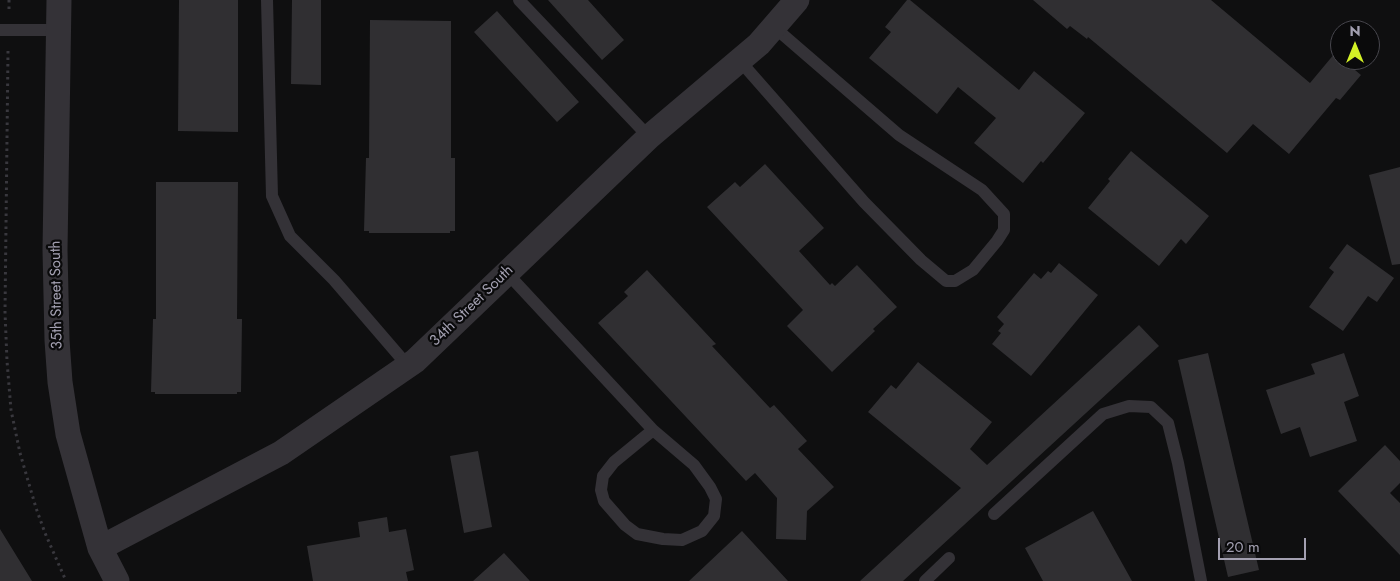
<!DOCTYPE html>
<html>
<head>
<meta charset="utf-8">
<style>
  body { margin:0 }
  #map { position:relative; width:1400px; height:581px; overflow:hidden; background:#0f0f10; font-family:Jost,sans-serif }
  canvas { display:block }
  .north { position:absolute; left:1330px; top:20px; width:50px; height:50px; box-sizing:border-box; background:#0a0a0b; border:1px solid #47464d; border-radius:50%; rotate:0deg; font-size:14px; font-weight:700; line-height:20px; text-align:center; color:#a3a0b1 }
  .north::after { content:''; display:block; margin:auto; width:18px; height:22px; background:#d3f126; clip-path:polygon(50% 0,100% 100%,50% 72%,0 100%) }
  .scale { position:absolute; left:1218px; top:538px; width:88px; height:22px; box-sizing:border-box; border:2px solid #a3a0b1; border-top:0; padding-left:6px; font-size:15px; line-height:18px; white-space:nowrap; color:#a3a0b1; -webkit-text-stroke:4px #0a0a0b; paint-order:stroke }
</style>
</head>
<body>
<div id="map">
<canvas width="1400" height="581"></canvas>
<div class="north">N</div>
<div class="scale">20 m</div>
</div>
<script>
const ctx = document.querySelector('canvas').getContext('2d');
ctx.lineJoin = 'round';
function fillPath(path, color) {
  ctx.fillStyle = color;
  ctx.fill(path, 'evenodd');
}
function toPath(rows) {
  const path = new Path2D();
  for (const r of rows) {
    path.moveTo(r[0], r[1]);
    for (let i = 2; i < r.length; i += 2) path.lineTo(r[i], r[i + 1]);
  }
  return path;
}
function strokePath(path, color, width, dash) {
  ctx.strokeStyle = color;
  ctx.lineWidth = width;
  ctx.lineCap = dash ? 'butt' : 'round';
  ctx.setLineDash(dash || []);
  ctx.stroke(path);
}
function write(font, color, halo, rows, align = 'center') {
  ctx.font = font + ' Jost,sans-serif';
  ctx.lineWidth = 4.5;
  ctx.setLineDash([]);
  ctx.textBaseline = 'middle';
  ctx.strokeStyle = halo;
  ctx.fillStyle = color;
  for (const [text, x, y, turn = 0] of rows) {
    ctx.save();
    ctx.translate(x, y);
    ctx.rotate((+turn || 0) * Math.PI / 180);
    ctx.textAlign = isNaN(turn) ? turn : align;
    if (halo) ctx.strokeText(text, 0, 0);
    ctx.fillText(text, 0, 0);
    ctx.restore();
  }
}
fillPath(toPath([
  [179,0,238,0,238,132,178,131],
  [292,0,321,0,321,85,291,84],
  [548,0,588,0,624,40,602,60],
  [907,0,910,0,1019,90,1034,71,1085,113,1043,163,1041,161,1023,183,974,143,996,118,958,87,937,114,869,58,891,32,885,27],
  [1033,0,1211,0,1310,83,1335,53,1340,57,1340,60,1343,60,1361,75,1340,100,1336,98,1289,154,1253,124,1227,153,1088,37,1087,39,1070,26,1067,29],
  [497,11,579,102,557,122,474,32],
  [370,20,451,21,451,158,455,158,455,231,450,231,450,233,369,233,369,231,364,231,366,158,369,158],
  [1131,151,1209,216,1186,244,1181,239,1159,266,1088,208,1110,181,1108,179],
  [765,164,824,228,799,251,830,285,832,283,835,286,857,265,897,307,873,329,875,331,832,372,787,326,803,310,707,207,735,182,740,187],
  [1400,167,1400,264,1392,265,1369,175],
  [156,182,238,182,237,319,242,319,241,392,237,392,237,394,155,394,155,392,151,392,153,319,156,319],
  [1347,244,1394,278,1377,302,1368,296,1343,331,1309,307,1334,272,1329,268],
  [1059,263,1098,295,1031,376,992,344,1001,333,998,331,1004,324,997,317,1034,273,1041,279,1048,271,1051,273],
  [647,270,716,344,712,346,770,408,774,405,807,441,798,449,834,487,807,511,806,540,776,539,777,498,755,473,746,481,598,323,628,296,624,292],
  [1139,325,1159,346,903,581,860,581,961,488,868,412,891,385,896,389,918,362,992,422,970,449,987,465],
  [1208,353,1259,570,1228,577,1178,360],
  [1344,353,1359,396,1344,402,1357,441,1310,457,1300,427,1281,434,1266,390,1315,374,1311,364],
  [1385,445,1400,461,1400,483,1390,493,1400,503,1400,555,1338,491],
  [478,451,492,527,464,533,450,456],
  [1093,511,1132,581,1043,581,1025,548],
  [387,517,389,532,406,529,414,570,406,572,408,581,313,581,307,546,360,537,358,522],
  [0,529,32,581,0,581],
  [742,531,788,581,689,581],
  [504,553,530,581,473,581]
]), '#302f32');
strokePath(toPath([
  [9,9,9,0],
  [8,51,5,312,7,361,11,410,20,453,36,508,45,533,66,581]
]), '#39383e', 3, [2.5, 4]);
strokePath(toPath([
  [267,0,272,196,290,236,334,280,408,366],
  [519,0,649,137],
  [0,30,60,30],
  [740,61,864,202,921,260,946,281,955,281,973,270,997,241,1004,230,1004,214,982,190,899,135,774,27],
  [507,273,653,430],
  [653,430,694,465,710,487,716,499,714,516,702,531,682,540,663,539,637,534,625,525,604,501,601,490,603,476,614,462,653,430],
  [994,514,1103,414,1129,406,1151,407,1168,423,1178,463,1201,581],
  [925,581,949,558]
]), '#343237', 12);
strokePath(toPath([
  [59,0,55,250,57,340,60,382,68,434,100,548,117,581],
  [100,548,281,453,415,361,649,137,759,44,797,0]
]), '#343237', 25);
write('15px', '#a3a0b1', '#0a0a0b', [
  ["35th Street South",57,295,-91],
  ["34th Street South",472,306,-44]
]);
</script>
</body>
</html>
